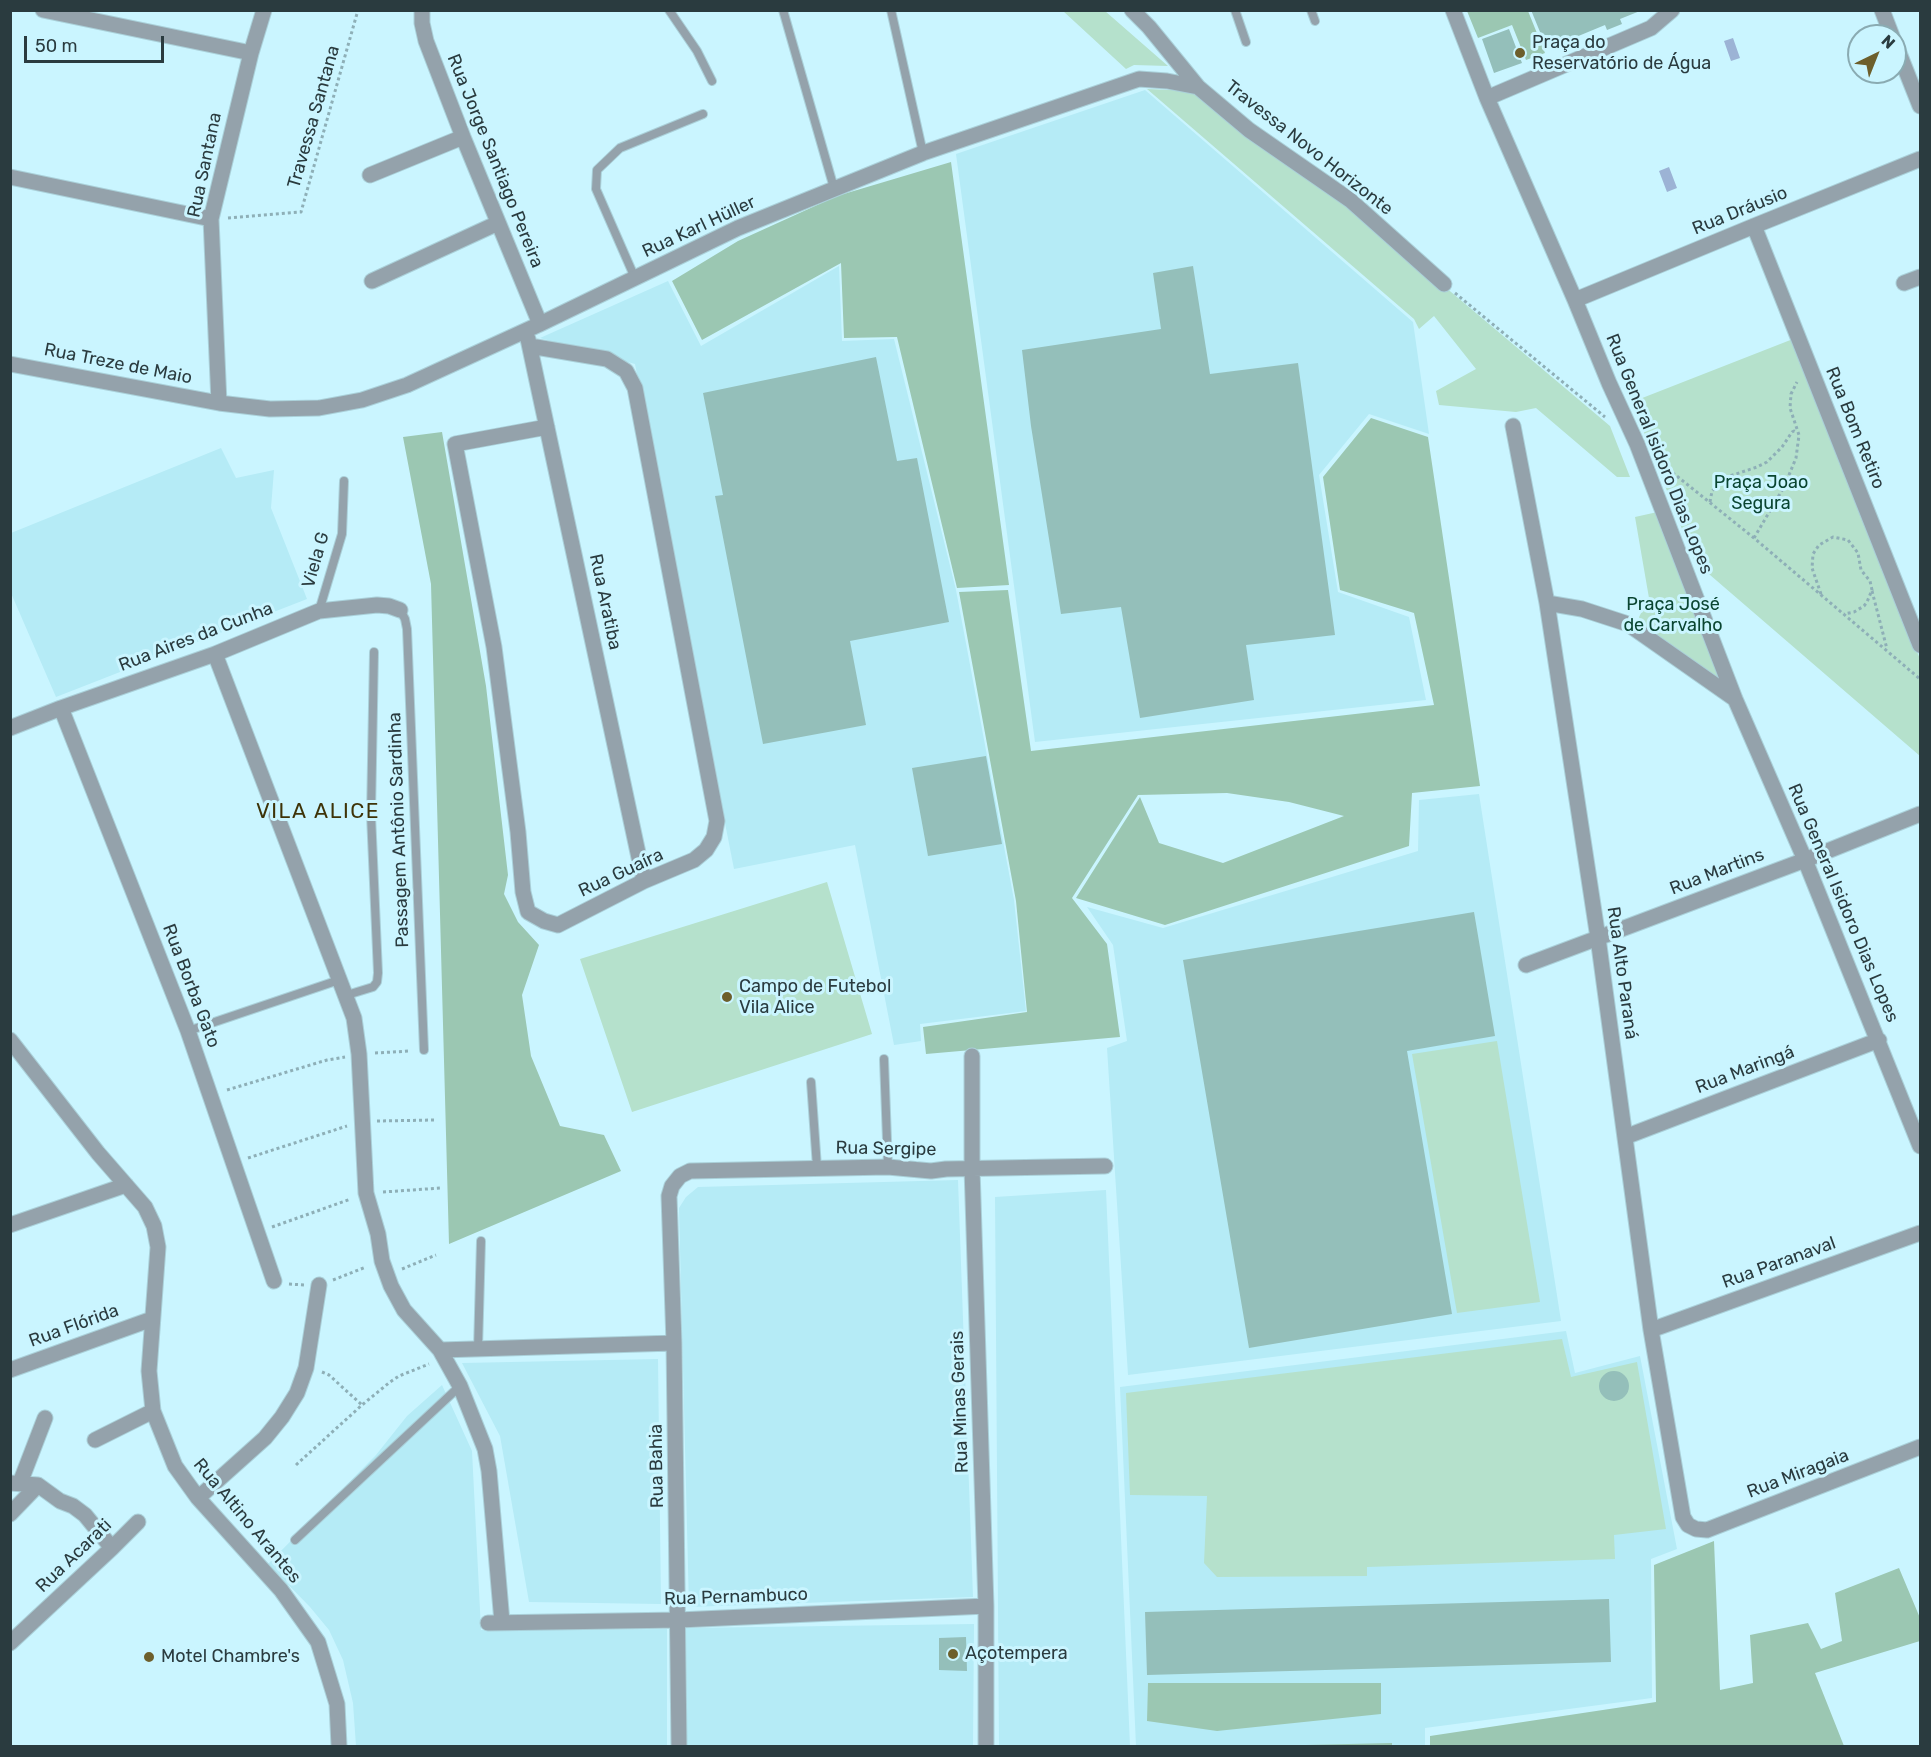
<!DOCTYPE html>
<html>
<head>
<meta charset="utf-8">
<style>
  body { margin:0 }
  #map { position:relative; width:1931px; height:1757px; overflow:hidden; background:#caf5ff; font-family:Rubik,sans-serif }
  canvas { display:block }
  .frame { position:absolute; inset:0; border:12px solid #2a3b3f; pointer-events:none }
  .north { position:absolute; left:1847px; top:24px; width:60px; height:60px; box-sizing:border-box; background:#caf5ff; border:2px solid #8aabb2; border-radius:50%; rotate:43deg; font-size:16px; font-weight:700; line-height:24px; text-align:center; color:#2a3b3f }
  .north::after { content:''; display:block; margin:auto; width:21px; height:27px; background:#6d5f2c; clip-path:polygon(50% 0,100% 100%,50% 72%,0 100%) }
  .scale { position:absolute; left:24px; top:36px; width:140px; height:27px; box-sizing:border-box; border:3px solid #2a3b3f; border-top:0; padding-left:8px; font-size:18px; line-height:21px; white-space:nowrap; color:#2a3b3f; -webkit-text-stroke:4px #caf5ff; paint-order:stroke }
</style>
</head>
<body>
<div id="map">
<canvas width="1931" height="1757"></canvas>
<div class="frame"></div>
<div class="north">N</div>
<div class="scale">50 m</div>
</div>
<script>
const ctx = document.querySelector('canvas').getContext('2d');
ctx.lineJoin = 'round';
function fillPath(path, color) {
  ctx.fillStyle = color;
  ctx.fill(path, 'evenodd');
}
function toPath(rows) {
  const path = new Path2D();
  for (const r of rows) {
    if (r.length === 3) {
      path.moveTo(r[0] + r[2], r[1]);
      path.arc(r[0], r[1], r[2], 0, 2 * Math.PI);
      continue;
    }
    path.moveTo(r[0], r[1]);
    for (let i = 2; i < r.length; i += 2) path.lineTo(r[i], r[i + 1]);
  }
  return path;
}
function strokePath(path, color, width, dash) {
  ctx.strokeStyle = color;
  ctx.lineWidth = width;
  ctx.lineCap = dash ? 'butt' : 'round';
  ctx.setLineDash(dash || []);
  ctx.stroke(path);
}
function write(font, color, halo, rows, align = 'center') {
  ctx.font = font + ' Rubik,sans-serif';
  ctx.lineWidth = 6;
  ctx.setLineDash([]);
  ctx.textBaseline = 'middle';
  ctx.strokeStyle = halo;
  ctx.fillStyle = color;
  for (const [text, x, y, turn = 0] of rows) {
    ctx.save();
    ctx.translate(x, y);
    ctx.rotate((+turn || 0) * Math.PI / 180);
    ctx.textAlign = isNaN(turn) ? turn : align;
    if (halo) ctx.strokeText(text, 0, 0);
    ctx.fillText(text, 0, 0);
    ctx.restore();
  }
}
fillPath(toPath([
  [1145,90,1413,322,1429,434,1369,414,1319,475,1338,592,1409,617,1426,700,1035,742,956,154],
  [839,266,842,341,894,339,956,590,1014,900,1026,1011,920,1024,921,1041,894,1045,855,845,734,869,635,364,540,338,668,281,701,346],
  [221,448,236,478,274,470,271,508,307,599,56,697,11,593,11,533],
  [1479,794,1561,1321,1128,1375,1107,1048,1127,1041,1113,945,1087,907,1163,928,1418,851,1419,800],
  [958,1180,973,1597,689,1607,679,1208,686,1197,698,1187],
  [1106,1190,1130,1746,999,1746,995,1197],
  [1566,1331,1575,1373,1640,1356,1677,1549,1651,1559,1652,1698,1425,1728,1425,1746,1136,1746,1120,1387],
  [658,1359,661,1604,529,1602,500,1436,462,1363],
  [442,1385,472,1451,481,1630,667,1629,667,1746,356,1746,353,1703,343,1660,329,1630,310,1607,268,1564,376,1455,407,1416],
  [974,1624,973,1746,687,1746,686,1628]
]), '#b5ebf6');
fillPath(toPath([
  [1063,11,1105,11,1168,66,1134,65,1126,69],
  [1147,89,1196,91,1349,206,1610,426,1630,477,1617,477,1536,408,1516,412,1439,405,1436,391,1476,369,1434,316,1419,329,1414,319],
  [1793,339,1920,659,1920,756,1695,562,1632,402],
  [1662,511,1729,686,1642,627,1639,617,1649,598,1635,517],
  [827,882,872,1034,632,1112,580,959],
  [1497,1041,1540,1302,1457,1313,1412,1054],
  [1562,1339,1571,1377,1637,1362,1666,1529,1614,1535,1615,1559,1367,1567,1367,1576,1217,1577,1204,1563,1207,1496,1130,1495,1126,1393]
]), '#b5e1cc');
fillPath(toPath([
  [1467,11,1528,11,1545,53,1526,60,1512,25,1478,38],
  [951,162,1009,585,957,588,897,337,844,338,841,263,702,340,672,281,738,241,837,196],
  [1371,418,1428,437,1480,786,1412,793,1409,846,1165,925,1076,898,1140,797,1159,843,1223,863,1344,816,1289,802,1227,793,1138,795,1072,898,1107,944,1120,1037,926,1054,923,1027,1027,1012,1016,901,959,592,1008,590,1031,751,1434,705,1414,613,1340,590,1323,477],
  [442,432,486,686,508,875,504,894,518,922,539,945,522,995,531,1056,560,1126,604,1135,621,1171,449,1244,431,584,403,437],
  [1714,1541,1720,1690,1753,1683,1750,1635,1808,1623,1821,1649,1842,1641,1835,1593,1899,1568,1920,1618,1920,1641,1815,1673,1844,1746,1430,1746,1430,1736,1656,1702,1654,1565],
  [1148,1683,1381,1683,1381,1714,1217,1731,1147,1721],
  [1392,1743,1392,1746,1261,1746,1262,1746]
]), '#9bc7b2');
fillPath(toPath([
  [1733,38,1740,58,1731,61,1724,41],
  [1669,167,1677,188,1667,192,1659,171]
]), '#9cb3d5');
fillPath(toPath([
  [1531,10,1640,10,1640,11,1620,19,1622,24,1607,30,1605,25,1547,49],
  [1509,29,1522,63,1494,73,1482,39],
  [1193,266,1210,374,1298,363,1335,635,1246,645,1254,700,1140,718,1121,607,1061,614,1031,426,1022,350,1161,329,1153,273],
  [876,357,897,461,917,458,949,622,850,641,866,725,763,744,715,496,723,495,703,393],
  [986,756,1002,844,928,856,912,768],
  [1474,912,1495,1036,1407,1051,1452,1314,1249,1348,1183,960],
  [1614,1386,15],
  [1609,1599,1611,1662,1147,1675,1145,1612],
  [966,1637,967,1671,939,1670,939,1638]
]), '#94bfba');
const lane = toPath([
  [669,10,697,51,712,81],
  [783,10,834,188],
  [891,10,923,153],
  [1235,10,1246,42],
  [1311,10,1315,21],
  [635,278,596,189,597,170,620,148,703,114],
  [400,610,405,619,407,629,424,1050],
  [319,611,342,534,344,481],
  [347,995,373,987,377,982,378,973,371,815,374,652],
  [188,1031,339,980],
  [884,1059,888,1167],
  [811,1082,817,1167],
  [478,1349,481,1241],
  [295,1540,460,1386]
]);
const street = toPath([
  [43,10,251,53],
  [422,10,422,23,426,41,463,137,540,324],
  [1132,10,1149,27,1198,87,1249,130,1350,200,1444,284],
  [1453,10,1487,98,1575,300,1609,383,1637,444,1735,699,1805,860,1920,1146],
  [1882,10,1892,36],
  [1895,43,1920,106],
  [1487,98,1651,28,1672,10],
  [370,175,463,137],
  [10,177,211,219],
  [1754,226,1920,645],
  [372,281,498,223],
  [1904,283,1920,277],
  [1575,300,1754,226,1920,159],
  [528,339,644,881],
  [530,346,607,359,626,371,635,388,717,821,714,837,706,850,694,860,644,881,558,925,544,921,528,912,523,892,518,832,494,647,455,444,547,427],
  [10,364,219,403,270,409,319,408,362,400,407,385,540,324,738,228,923,153,1139,79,1167,81,1198,87],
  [219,403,211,219,251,53,264,10],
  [1513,426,1547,603,1598,938,1651,1330,1683,1517,1688,1525,1696,1529,1707,1530,1920,1447],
  [1547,603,1582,609,1628,624,1735,699],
  [215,654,354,1018,359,1054,366,1193,378,1234,382,1261,391,1286,404,1310,440,1350,460,1386,485,1449,489,1471,502,1622],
  [61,708,188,1031,274,1281],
  [10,728,61,708,215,654,319,611,377,605,389,606,400,610],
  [1526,965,1805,860,1920,814],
  [10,1040,98,1153,145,1207,154,1226,158,1247,149,1371,153,1411,175,1466,198,1498,281,1590,318,1642,337,1704,339,1746],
  [972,1056,972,1168,986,1606,986,1746],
  [1625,1137,1879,1040],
  [10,1225,126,1185],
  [1651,1330,1920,1233],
  [440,1350,674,1343],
  [10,1370,152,1319],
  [95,1440,153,1411],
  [10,1483,38,1485,60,1501,73,1506,85,1515,112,1548],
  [20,1483,45,1418],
  [198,1498,265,1438,282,1417,297,1393,306,1368,319,1285],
  [10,1514,38,1485],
  [488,1623,679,1620,986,1606],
  [10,1643,112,1548,138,1522],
  [679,1746,674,1343,669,1196,672,1186,680,1176,690,1171,888,1167,931,1171,946,1169,1105,1166]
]);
strokePath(lane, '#aad0d9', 10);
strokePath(street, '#aad0d9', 17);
strokePath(toPath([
  [228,218,301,212,358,10],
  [1455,293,1605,417],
  [1663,465,1754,538,1920,679],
  [1710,502,1712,491,1724,478,1757,467,1767,462,1782,447,1792,432,1794,431,1797,433],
  [1754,538,1784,487,1796,458,1799,435,1790,408,1791,394,1797,382],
  [1872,591,1887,649],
  [1821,594,1812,568,1813,554,1819,545,1833,537,1848,540,1858,553,1861,570,1870,581,1872,590,1867,602,1864,606,1854,612,1844,614],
  [375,1053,410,1051],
  [227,1090,327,1060,345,1057],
  [377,1121,435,1120],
  [248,1158,347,1126],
  [383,1192,441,1188],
  [272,1227,351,1199],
  [402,1269,436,1255],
  [333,1280,366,1267],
  [289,1284,304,1285],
  [322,1372,329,1375,362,1405],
  [296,1465,362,1405,390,1382,399,1376,429,1364]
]), '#8eafb7', 3, [3, 3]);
strokePath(lane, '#94a2ab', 8);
strokePath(street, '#94a2ab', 15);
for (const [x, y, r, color] of [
  [1520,53,6,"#6d5f2c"],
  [727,997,6,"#6d5f2c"],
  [953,1654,6,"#6d5f2c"],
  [149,1657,6,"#6d5f2c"]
]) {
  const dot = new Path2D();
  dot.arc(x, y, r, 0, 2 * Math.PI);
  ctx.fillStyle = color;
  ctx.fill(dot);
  strokePath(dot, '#caf5ff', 2);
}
write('18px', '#2a3b3f', '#caf5ff', [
  ["Praça do",1532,43],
  ["Reservatório de Água",1532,64],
  ["Campo de Futebol",739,987],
  ["Vila Alice",739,1008],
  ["Açotempera",965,1654],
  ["Motel Chambre's",161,1657]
], 'left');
write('18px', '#2a3b3f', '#caf5ff', [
  ["Travessa Santana",314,117,-74],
  ["Travessa Novo Horizonte",1309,148,38],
  ["Rua Jorge Santiago Pereira",495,161,68],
  ["Rua Santana",205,165,-78],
  ["Rua Dráusio",1740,211,-22],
  ["Rua Karl Hüller",699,227,-25],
  ["Rua Treze de Maio",118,364,11],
  ["Rua Bom Retiro",1855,428,68],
  ["Rua General Isidoro Dias Lopes",1659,454,68],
  ["Viela G",316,560,-74],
  ["Rua Aratiba",605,602,78],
  ["Rua Aires da Cunha",196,637,-21],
  ["Passagem Antônio Sardinha",399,830,-92],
  ["Rua Martins",1717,872,-21],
  ["Rua Guaíra",621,873,-25],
  ["Rua General Isidoro Dias Lopes",1843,903,67],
  ["Rua Alto Paraná",1622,973,82],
  ["Rua Borba Gato",191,986,69],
  ["Rua Maringá",1745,1070,-21],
  ["Rua Sergipe",886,1149,1],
  ["Rua Paranaval",1779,1263,-20],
  ["Rua Flórida",74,1326,-20],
  ["Rua Minas Gerais",960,1402,-92],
  ["Rua Bahia",657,1466,-91],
  ["Rua Miragaia",1798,1474,-21],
  ["Rua Altino Arantes",247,1521,50],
  ["Rua Acarati",74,1556,-44],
  ["Rua Pernambuco",736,1597,-2]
]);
write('18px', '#0a4531', '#caf5ff', [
  ["Praça Joao",1761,483],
  ["Segura",1761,504],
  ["Praça José",1673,605],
  ["de Carvalho",1673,626]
]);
ctx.letterSpacing = '1.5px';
write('21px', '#3e3308', '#caf5ff', [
  ["VILA ALICE",318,812]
]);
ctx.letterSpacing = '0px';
</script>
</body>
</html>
